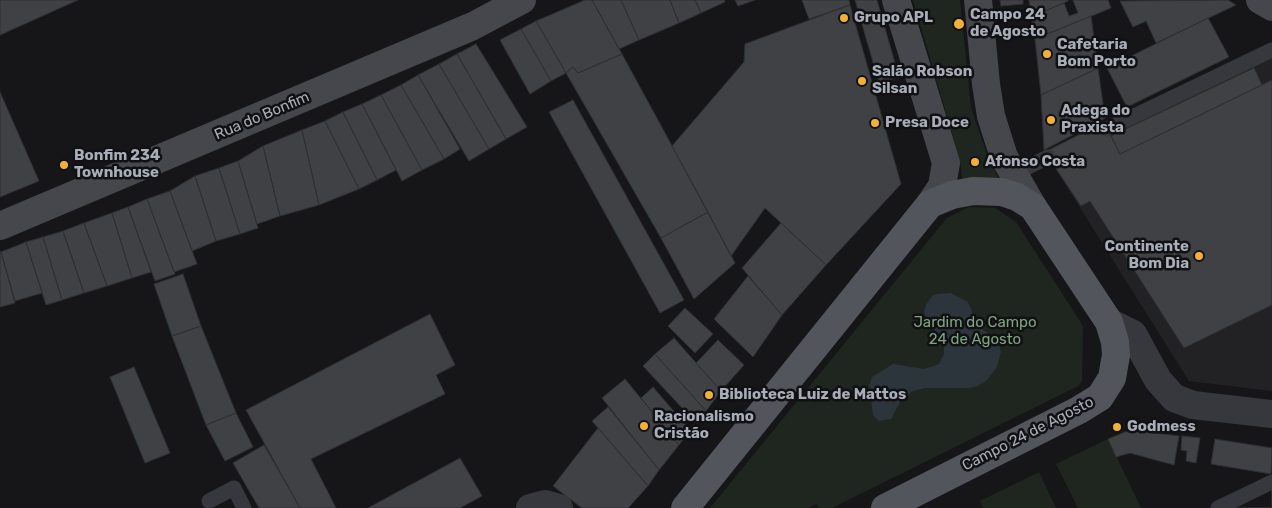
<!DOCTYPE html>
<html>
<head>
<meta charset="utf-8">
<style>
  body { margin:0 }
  canvas { display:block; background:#161618 }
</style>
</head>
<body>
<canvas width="1272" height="508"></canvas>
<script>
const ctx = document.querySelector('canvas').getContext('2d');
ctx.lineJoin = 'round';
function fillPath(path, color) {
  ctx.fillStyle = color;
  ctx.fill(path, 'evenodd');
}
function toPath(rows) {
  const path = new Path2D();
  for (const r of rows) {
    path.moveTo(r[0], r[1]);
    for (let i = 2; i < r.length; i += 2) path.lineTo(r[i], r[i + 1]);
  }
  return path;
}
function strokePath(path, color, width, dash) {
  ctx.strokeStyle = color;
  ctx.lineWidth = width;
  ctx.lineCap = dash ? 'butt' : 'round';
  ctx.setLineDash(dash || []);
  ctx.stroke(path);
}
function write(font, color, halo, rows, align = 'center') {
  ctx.font = font + ' Rubik,sans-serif';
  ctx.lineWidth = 5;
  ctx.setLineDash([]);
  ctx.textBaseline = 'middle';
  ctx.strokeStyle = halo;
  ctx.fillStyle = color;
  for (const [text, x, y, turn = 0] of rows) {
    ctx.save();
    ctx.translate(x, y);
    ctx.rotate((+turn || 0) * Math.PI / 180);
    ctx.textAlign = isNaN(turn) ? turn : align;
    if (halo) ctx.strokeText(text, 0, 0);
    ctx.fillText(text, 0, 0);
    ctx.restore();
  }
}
fillPath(toPath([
  [1272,41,1272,391,1189,381,1045,152]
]), '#222225');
fillPath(toPath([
  [913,0,960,0,971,108,987,155,1000,182,962,181,961,167,948,119],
  [969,207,995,208,1016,222,1083,326,1082,381,1078,386,832,508,819,508,817,504,808,508,710,508,947,218],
  [1108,439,1141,508,1078,508,1056,464],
  [1039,472,1056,508,983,508,980,501]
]), '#1e261f');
fillPath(toPath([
  [951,293,968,302,977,324,998,342,1001,352,997,367,987,380,978,386,968,388,925,388,913,391,901,400,891,419,879,421,873,415,869,386,872,377,893,364,924,369,939,364,944,354,944,342,937,332,929,326,924,312,926,305,932,296,937,294]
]), '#2c353c');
const building = toPath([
  [0,0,78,0,0,35,0,0],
  [585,0,592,0,622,54,578,73,573,67,566,73,536,21,585,0],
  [592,0,621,0,639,40,619,49,592,0],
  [621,0,670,0,679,23,639,40,621,0],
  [670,0,695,0,701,13,679,23,670,0],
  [695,0,724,0,725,2,701,13,695,0],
  [735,0,755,0,738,6,735,0],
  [802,0,849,0,850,5,809,19,802,0],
  [855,0,877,0,899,77,879,83,855,0],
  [1000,0,1023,0,1023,4,1001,6,1000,0],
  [1029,0,1068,0,1068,1,1031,17,1029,0],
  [1073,0,1108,0,1111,8,1035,39,1031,17,1064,3,1069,16,1078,13,1073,0],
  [1228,0,1236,5,1156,43,1146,21,1133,27,1120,1,1228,0],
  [850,5,901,184,826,265,765,208,731,256,672,146,744,62,745,44,850,5],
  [1091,16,1098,68,1041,95,1035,39,1091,16],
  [1208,18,1229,57,1127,107,1107,68,1208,18],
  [536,21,566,73,551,81,521,29,536,21],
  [521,29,551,81,530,94,500,40,521,29],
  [476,44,527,127,506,139,457,54,476,44],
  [457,54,506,139,489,149,439,64,457,54],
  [622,54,708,212,661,238,566,73,573,67,578,73,622,54],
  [439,64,489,149,469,161,418,75,439,64],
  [1098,68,1105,118,1044,150,1041,95,1098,68],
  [1254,68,1262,85,1120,154,1111,136,1254,68],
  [418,75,460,149,444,159,401,85,418,75],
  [1272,80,1272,305,1184,348,1090,201,1081,206,1045,152,1104,122,1120,154,1272,80],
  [401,85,444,159,422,170,381,95,401,85],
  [0,92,39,181,0,197,0,92],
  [381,95,422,170,402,181,362,104,381,95],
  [573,100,684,300,660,313,549,112,573,100],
  [362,104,396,170,377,180,343,112,362,104],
  [343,112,377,180,359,189,325,121,343,112],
  [325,121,359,189,319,205,302,130,325,121],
  [302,130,319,205,280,216,263,146,302,130],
  [263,146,280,216,257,224,238,161,263,146],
  [238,161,258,228,240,234,219,168,238,161],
  [219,168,240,234,216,241,195,176,219,168],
  [195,176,216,241,192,251,170,191,195,176],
  [170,191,197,264,174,272,147,199,170,191],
  [147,199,175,274,155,281,128,207,147,199],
  [128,207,151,272,132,278,112,213,128,207],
  [708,212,735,263,694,299,661,238,708,212],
  [112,213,132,278,107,286,84,223,112,213],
  [84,223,107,286,84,293,63,231,84,223],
  [781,223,826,265,782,315,742,268,781,223],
  [63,231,84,293,62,300,43,237,63,231],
  [43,237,62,300,46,305,26,242,43,237],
  [26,242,42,293,15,301,1,252,26,242],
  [1,252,15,303,0,307,0,252,1,252],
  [183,274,201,326,172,336,154,284,183,274],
  [748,276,782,315,753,357,714,319,748,276],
  [685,308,713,334,695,353,668,326,685,308],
  [430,314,455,365,436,375,445,394,311,459,336,508,300,508,246,410,430,314],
  [201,326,236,413,206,425,172,336,201,326],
  [674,338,721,391,706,411,655,354,674,338],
  [718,340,744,365,721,391,696,363,718,340],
  [655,354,706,411,697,424,643,366,655,354],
  [134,367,170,453,145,463,110,377,134,367],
  [625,379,679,445,659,470,602,398,625,379],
  [653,387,690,430,679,445,641,398,653,387],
  [608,407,659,470,648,486,592,421,608,407],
  [236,413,253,447,225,461,206,425,236,413],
  [598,428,648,486,628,508,582,508,553,486,598,428],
  [1130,430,1179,436,1174,465,1130,453,1116,457,1108,439,1130,430],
  [1182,436,1200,438,1196,463,1186,461,1187,451,1181,450,1182,436],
  [1215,439,1272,448,1271,474,1211,464,1215,439],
  [264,445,300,508,259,508,233,463,264,445],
  [460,458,482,496,460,508,368,508,460,458],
  [1272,489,1272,508,1231,508,1272,489],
  [1272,489,1272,508,1231,508,1272,489]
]);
fillPath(building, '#404145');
strokePath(building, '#303034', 1);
strokePath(toPath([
  [1107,129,1272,50],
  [1014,174,1048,157],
  [209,501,234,488,244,508],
  [1218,508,1272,482]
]), '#37383d', 15);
strokePath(toPath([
  [530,508,545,504,559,508]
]), '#37383d', 28);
strokePath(toPath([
  [1109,322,1133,334,1158,380,1174,398,1193,405,1272,414]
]), '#37383d', 28);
strokePath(toPath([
  [896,0,946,163,942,186,930,204],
  [978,0,986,84,991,116,1004,157,1033,207],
  [1260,0,1272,7],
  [0,226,473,26,522,0]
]), '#45474d', 28);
strokePath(toPath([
  [685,508,930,204,952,195,973,191,1002,192,1017,197,1033,207,1109,322,1115,342,1116,355,1112,378,1100,397,1079,410,885,508]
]), '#53555c', 28);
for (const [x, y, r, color] of [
  [844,18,5,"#f2b134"],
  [959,24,6,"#f2b134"],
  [1047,54,5,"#f2b134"],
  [862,81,5,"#f2b134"],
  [1051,120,5,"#f2b134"],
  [875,123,5,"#f2b134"],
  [975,162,5,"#f2b134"],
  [64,165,5,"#f2b134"],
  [1199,256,5,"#f2b134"],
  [709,395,5,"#f2b134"],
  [644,426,5,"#f2b134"],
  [1117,427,5,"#f2b134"]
]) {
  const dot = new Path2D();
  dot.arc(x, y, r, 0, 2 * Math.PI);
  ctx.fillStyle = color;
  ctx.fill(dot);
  strokePath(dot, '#111113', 2);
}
write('bold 15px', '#a8adb8', '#111113', [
  ["Campo 24",970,15],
  ["de Agosto",970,32],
  ["Grupo APL",854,18],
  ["Cafetaria",1057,45],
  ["Bom Porto",1057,62],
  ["Salão Robson",872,72],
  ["Silsan",872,89],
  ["Adega do",1061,111],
  ["Praxista",1061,128],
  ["Presa Doce",885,123],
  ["Bonfim 234",74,156],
  ["Townhouse",74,173],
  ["Afonso Costa",985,162],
  ["Continente",1189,247,"right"],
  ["Bom Dia",1189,264,"right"],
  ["Biblioteca Luiz de Mattos",719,395],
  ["Racionalismo",654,417],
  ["Cristão",654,434],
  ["Godmess",1127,427]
], 'left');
write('15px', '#a8adb8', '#111113', [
  ["Rua do Bonfim",262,116,-23],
  ["Campo 24 de Agosto",1028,434,-27]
]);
write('15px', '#7fa381', '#111113', [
  ["Jardim do Campo",975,323],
  ["24 de Agosto",975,340]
]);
</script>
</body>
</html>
